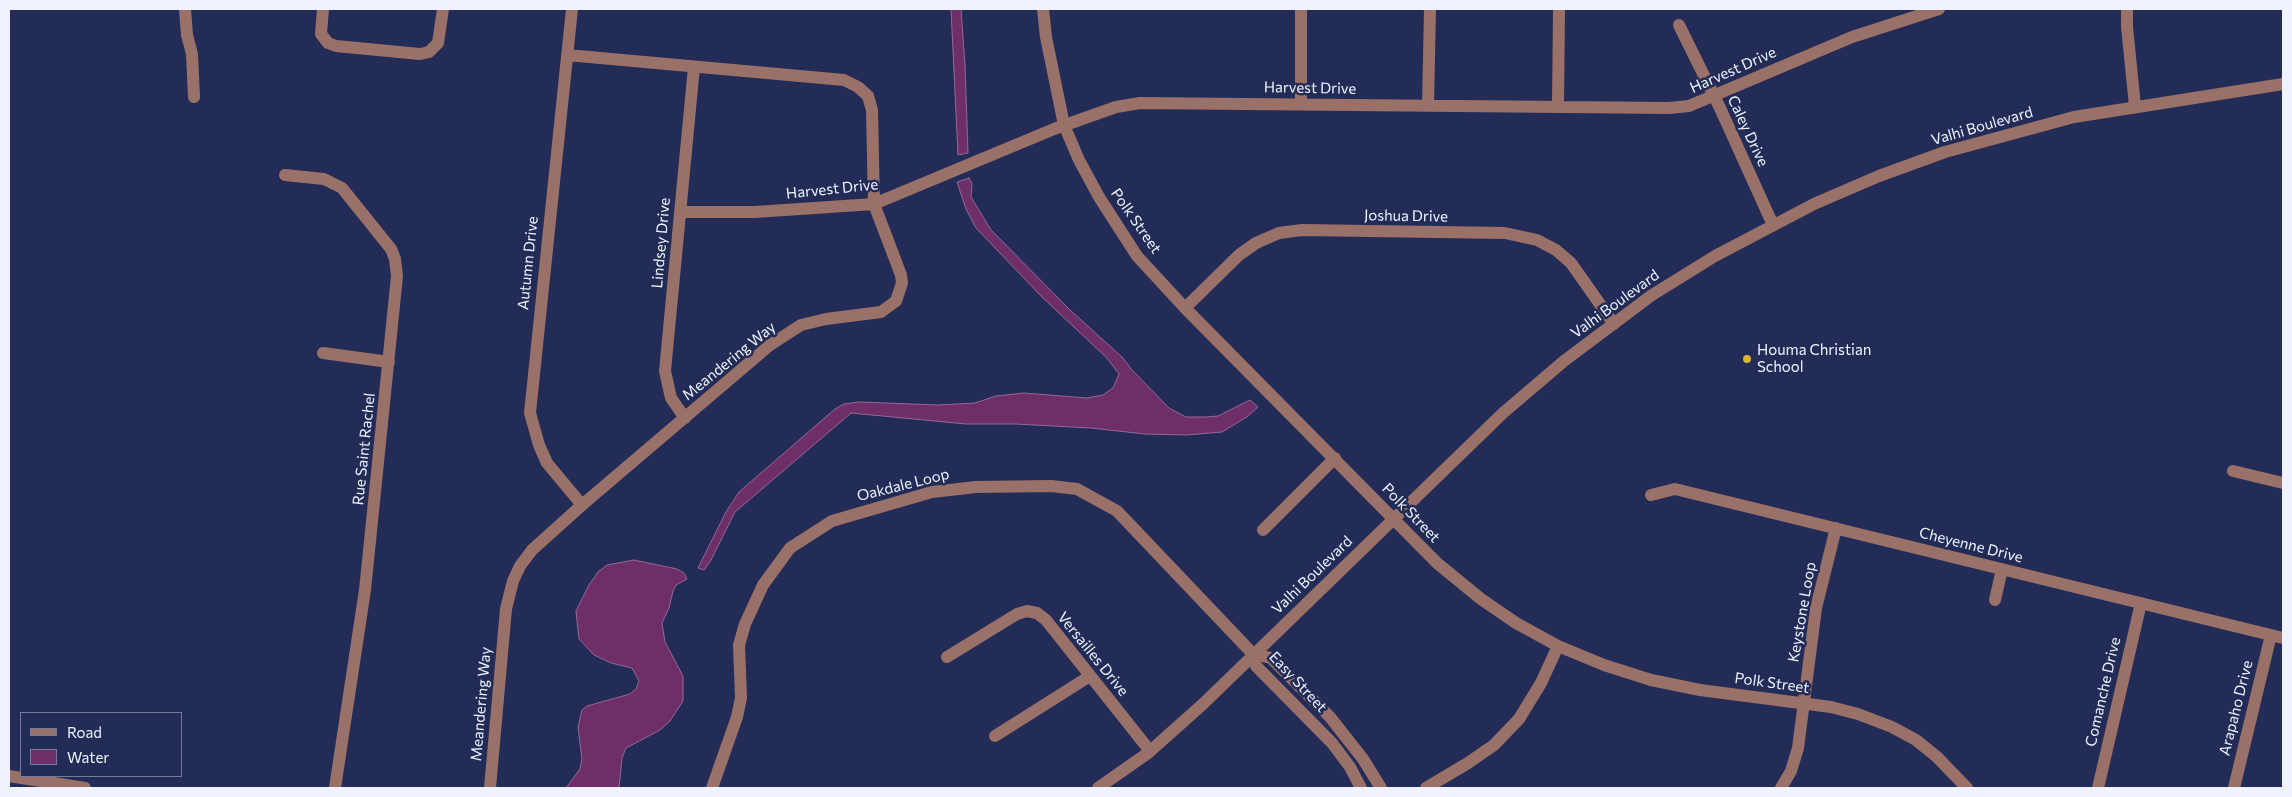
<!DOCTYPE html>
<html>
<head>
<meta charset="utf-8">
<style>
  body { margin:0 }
  #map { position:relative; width:2292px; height:797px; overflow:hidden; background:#232c56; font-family:Commissioner,sans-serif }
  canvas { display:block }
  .frame { position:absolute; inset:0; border:10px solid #f0f3fe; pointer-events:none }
  .legend { position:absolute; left:20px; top:712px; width:162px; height:65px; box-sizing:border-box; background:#232c56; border:1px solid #757c99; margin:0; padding:6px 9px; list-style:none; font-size:15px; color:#f0f3fe }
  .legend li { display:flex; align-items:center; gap:10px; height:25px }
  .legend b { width:25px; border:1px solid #757c99 }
</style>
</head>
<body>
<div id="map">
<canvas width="2292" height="797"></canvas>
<div class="frame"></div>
<ul class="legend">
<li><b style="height:6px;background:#9a7169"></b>Road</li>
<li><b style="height:14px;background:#6e2e68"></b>Water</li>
</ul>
</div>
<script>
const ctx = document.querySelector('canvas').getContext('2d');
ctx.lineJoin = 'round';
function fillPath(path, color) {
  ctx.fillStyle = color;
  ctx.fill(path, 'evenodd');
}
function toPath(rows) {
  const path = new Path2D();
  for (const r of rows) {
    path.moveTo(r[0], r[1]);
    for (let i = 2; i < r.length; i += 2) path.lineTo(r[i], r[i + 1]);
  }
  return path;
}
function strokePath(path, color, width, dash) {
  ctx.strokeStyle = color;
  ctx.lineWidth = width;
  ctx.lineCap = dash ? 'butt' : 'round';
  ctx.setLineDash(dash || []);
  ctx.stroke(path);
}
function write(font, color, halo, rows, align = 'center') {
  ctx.font = font + ' Commissioner,sans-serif';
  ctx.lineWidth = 5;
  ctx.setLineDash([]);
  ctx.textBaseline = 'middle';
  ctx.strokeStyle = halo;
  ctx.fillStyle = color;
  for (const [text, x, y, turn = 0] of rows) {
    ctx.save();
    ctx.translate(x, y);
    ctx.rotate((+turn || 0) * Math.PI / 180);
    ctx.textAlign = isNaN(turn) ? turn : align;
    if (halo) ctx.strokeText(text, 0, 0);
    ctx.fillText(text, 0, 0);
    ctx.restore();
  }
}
const water = toPath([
  [951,9,961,9,965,66,968,153,958,155,951,9],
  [969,178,972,184,971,197,991,230,1069,309,1123,358,1131,369,1169,408,1186,417,1206,417,1218,416,1250,400,1258,407,1247,417,1222,432,1186,435,1145,434,1091,428,1016,424,966,424,851,413,735,512,711,560,704,570,698,568,726,512,739,492,835,409,844,404,859,402,938,405,975,403,996,396,1024,393,1087,398,1103,395,1113,388,1119,374,1107,358,1042,297,976,228,966,209,957,182,969,178],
  [634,560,677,569,684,573,687,579,676,585,673,591,669,608,662,623,665,642,683,676,683,701,670,721,660,730,626,748,622,758,619,788,566,788,580,769,582,759,578,727,582,710,587,706,630,694,636,689,639,681,632,668,611,663,594,655,579,639,576,611,589,585,598,572,607,565,634,560]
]);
fillPath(water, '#6e2e68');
strokePath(water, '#956995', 1);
strokePath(toPath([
  [185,9,187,35,192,54,194,97],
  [323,9,321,34,328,43,336,46,420,54,429,52,438,43,443,9],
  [572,9,530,413,539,445,547,463,582,505],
  [1043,9,1046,37,1064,125,1079,160,1099,197,1137,256,1185,308,1437,563,1481,599,1516,623,1558,646,1604,665,1651,680,1700,690,1831,707,1858,714,1892,727,1916,740,1937,757,1967,788],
  [2127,9,2127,27,2135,106],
  [1679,25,1720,108,1773,225],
  [1301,104,1301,9],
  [1428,105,1430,9],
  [1558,107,1559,9],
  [285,175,324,179,342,188,391,249,395,259,397,276,365,590,335,788],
  [680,212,755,212,874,204,1054,129,1116,107,1140,103,1669,108,1689,106,1852,37,1939,9],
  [1185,308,1239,255,1256,243,1279,233,1302,230,1505,233,1537,240,1556,250,1571,263,1614,324],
  [323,353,389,362],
  [685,418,671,398,665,371,694,67],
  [2233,471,2283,483],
  [1651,495,1675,489,2283,638],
  [1263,530,1335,458],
  [1995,600,2002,569],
  [1253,654,1271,658,1330,717,1363,759,1381,788],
  [947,657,1017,614,1027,611,1037,613,1046,620,1150,751],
  [995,736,1090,676],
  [9,776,85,788],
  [490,788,506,609,513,581,520,566,532,550,582,505,770,345,801,325,826,319,881,312,896,301,902,283,901,275,874,204,872,110,868,96,858,87,844,80,567,55],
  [712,788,737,717,741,698,739,645,745,624,763,585,790,548,832,521,932,492,976,487,1051,486,1077,489,1117,511,1253,654,1256,666,1332,743,1350,767,1361,788],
  [1098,788,1148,753,1203,704,1503,413,1564,361,1652,295,1715,256,1814,204,1879,176,1945,152,2074,117,2283,84],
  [1426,788,1468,763,1494,745,1519,719,1541,683,1558,646],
  [1781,788,1791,771,1798,748,1816,608,1836,528],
  [2098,788,2141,603],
  [2234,788,2271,635]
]), '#9a7169', 12);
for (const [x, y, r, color] of [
  [1747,359,5,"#d9b334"]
]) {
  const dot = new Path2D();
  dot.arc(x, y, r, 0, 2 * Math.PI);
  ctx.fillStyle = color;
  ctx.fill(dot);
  strokePath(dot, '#232c56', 2);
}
write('15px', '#f0f3fe', '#232c56', [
  ["Harvest Drive",1733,70,-24],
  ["Harvest Drive",1310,88,1],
  ["Valhi Boulevard",1982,126,-16],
  ["Caley Drive",1748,131,65],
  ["Harvest Drive",832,189,-6],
  ["Joshua Drive",1406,216,1],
  ["Polk Street",1136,221,55],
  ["Lindsey Drive",661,243,-85],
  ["Autumn Drive",528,263,-84],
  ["Valhi Boulevard",1615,304,-36],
  ["Meandering Way",729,361,-39],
  ["Rue Saint Rachel",364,449,-84],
  ["Oakdale Loop",903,485,-14],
  ["Polk Street",1411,513,46],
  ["Cheyenne Drive",1971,545,14],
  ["Valhi Boulevard",1312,575,-44],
  ["Keystone Loop",1802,612,-80],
  ["Versailles Drive",1093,654,51],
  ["Easy Street",1298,682,47],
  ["Polk Street",1772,683,8],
  ["Comanche Drive",2103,692,-77],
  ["Meandering Way",481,704,-85],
  ["Arapaho Drive",2236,708,-76]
]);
write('15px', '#f0f3fe', '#232c56', [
  ["Houma Christian",1757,350],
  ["School",1757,367]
], 'left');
</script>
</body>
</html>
